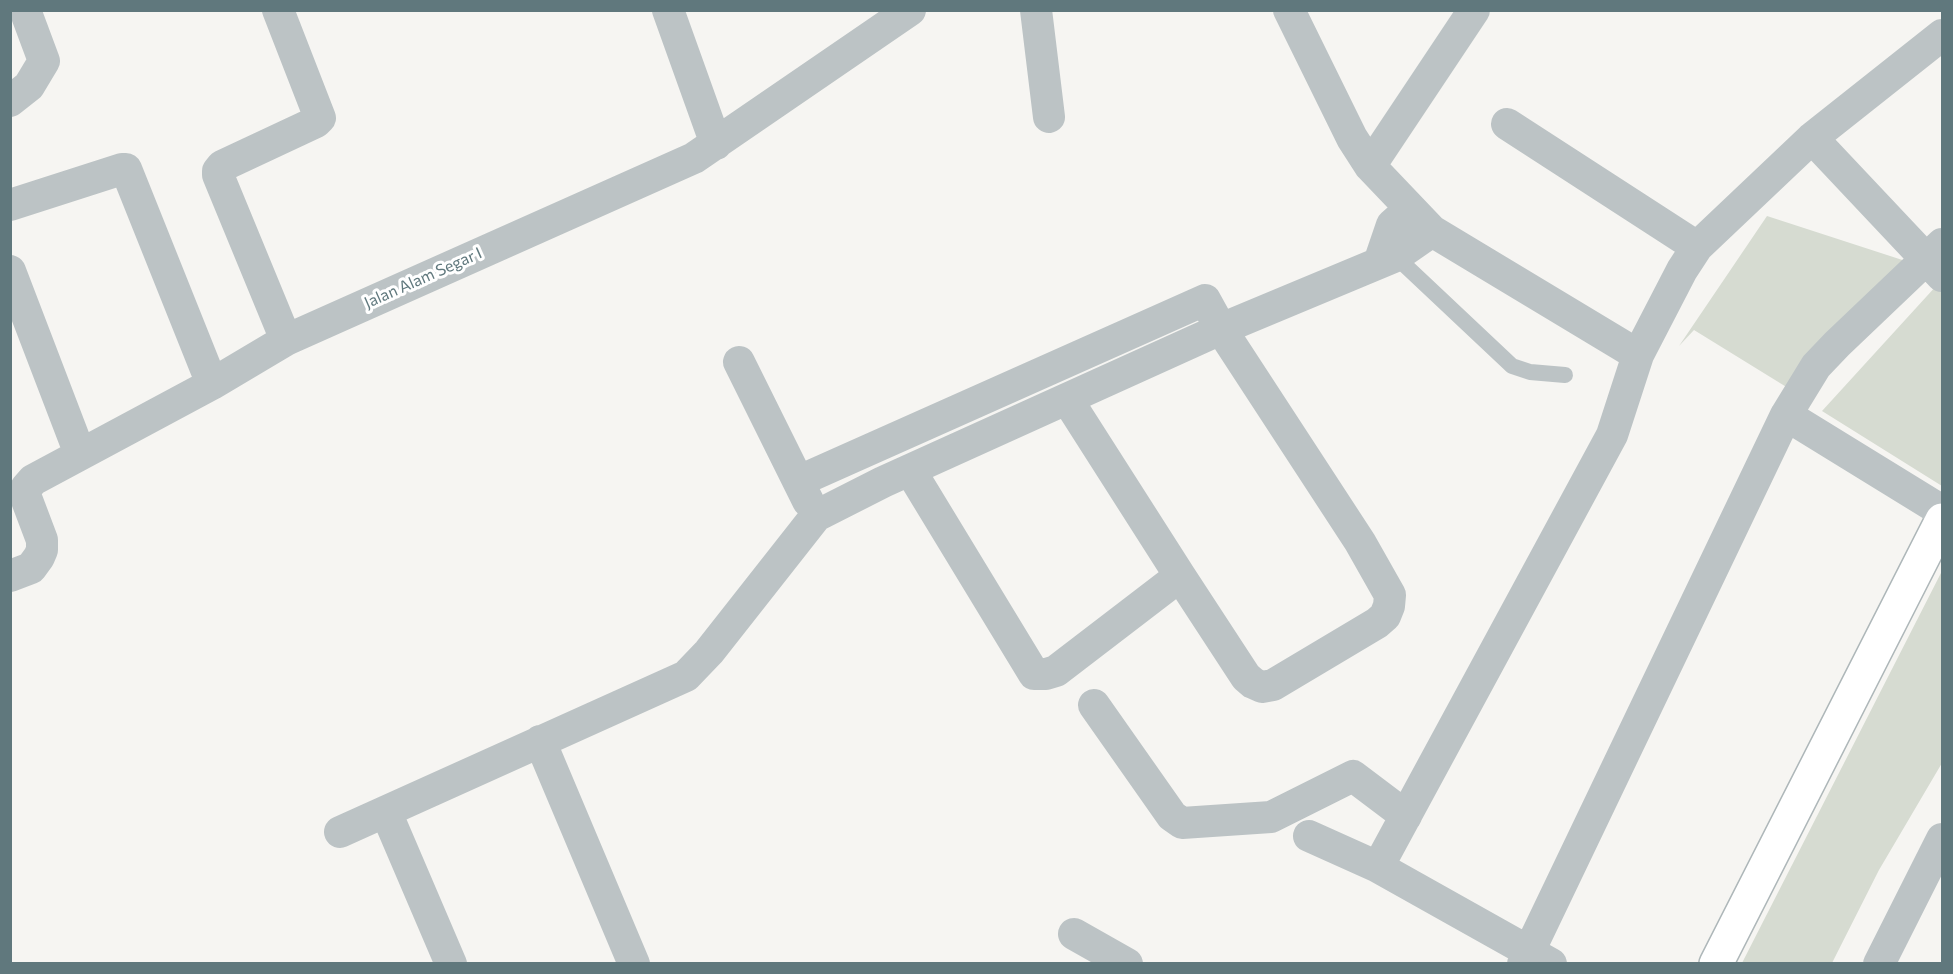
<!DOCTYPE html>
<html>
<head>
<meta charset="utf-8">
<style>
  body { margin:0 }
  #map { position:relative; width:1953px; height:974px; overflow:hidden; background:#f6f5f2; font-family:Commissioner,sans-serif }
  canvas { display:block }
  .frame { position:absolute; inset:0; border:12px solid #60787d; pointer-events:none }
</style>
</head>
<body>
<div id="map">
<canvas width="1953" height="974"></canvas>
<div class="frame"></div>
</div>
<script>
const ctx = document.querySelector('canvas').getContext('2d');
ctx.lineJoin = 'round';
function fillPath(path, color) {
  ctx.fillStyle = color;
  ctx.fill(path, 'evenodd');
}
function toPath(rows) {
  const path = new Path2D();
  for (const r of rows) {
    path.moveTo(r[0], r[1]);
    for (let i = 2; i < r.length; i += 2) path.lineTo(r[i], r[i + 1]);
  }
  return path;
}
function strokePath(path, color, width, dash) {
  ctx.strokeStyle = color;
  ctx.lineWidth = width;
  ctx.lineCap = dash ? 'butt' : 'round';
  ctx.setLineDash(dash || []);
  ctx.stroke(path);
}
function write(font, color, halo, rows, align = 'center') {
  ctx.font = font + ' Commissioner,sans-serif';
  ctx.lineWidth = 6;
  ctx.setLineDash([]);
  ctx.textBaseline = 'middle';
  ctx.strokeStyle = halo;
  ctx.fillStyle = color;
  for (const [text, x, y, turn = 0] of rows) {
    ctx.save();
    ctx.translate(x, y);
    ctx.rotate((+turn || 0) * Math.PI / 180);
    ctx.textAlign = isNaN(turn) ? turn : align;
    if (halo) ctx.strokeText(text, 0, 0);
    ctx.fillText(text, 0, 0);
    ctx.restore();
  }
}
fillPath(toPath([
  [1767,216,1927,268,1801,396,1694,330,1679,346],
  [1937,285,1942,290,1942,486,1822,411],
  [1942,571,1942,763,1879,870,1832,963,1742,963]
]), '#d6dbd1');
const secondary = toPath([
  [1716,964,1942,520]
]);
strokePath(secondary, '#aeb7b9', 36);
strokePath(toPath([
  [1392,253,1512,366,1530,372,1565,375]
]), '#bcc3c5', 16);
strokePath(toPath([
  [278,10,320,118,316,122,222,166,218,171,218,175,286,340],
  [668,10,716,144],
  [1036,10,1049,117],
  [1289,10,1352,138,1370,166,1432,231,1638,355],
  [10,101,29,86,44,61,25,10],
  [1507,124,1697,247],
  [1812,138,1942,276],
  [1370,166,1474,10],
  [10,205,122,169,126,169,212,384],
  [1379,263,1392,225,1410,209],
  [10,271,80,454],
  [739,362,808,501],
  [1786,415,1942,511],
  [910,470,1034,674,1046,674,1056,671,1180,576],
  [799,481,1205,300,1221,329,1360,542,1390,595,1389,606,1385,616,1377,623,1273,685,1262,687,1253,683,1246,677,1180,576,1067,399],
  [10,576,31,568,39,557,42,550,42,540,25,495,26,488,33,480,212,384,286,340,694,158,910,10],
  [1094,705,1172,816,1182,823,1271,817,1353,776,1406,816],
  [540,741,634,964],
  [386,812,451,964],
  [340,832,686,676,709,652,816,516,883,482,1221,329,1396,256,1432,231],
  [1309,836,1378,867,1551,964],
  [1378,867,1612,435,1638,355,1682,270,1697,247,1812,138,1942,35],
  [1074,934,1127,964],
  [1523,964,1786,415,1816,366,1837,344,1942,244],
  [1879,964,1942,839]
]), '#bcc3c5', 32);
strokePath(secondary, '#fff', 33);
write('16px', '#60787d', '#fff', [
  ["Jalan Alam Segar I",423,278,-24]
]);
</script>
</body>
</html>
